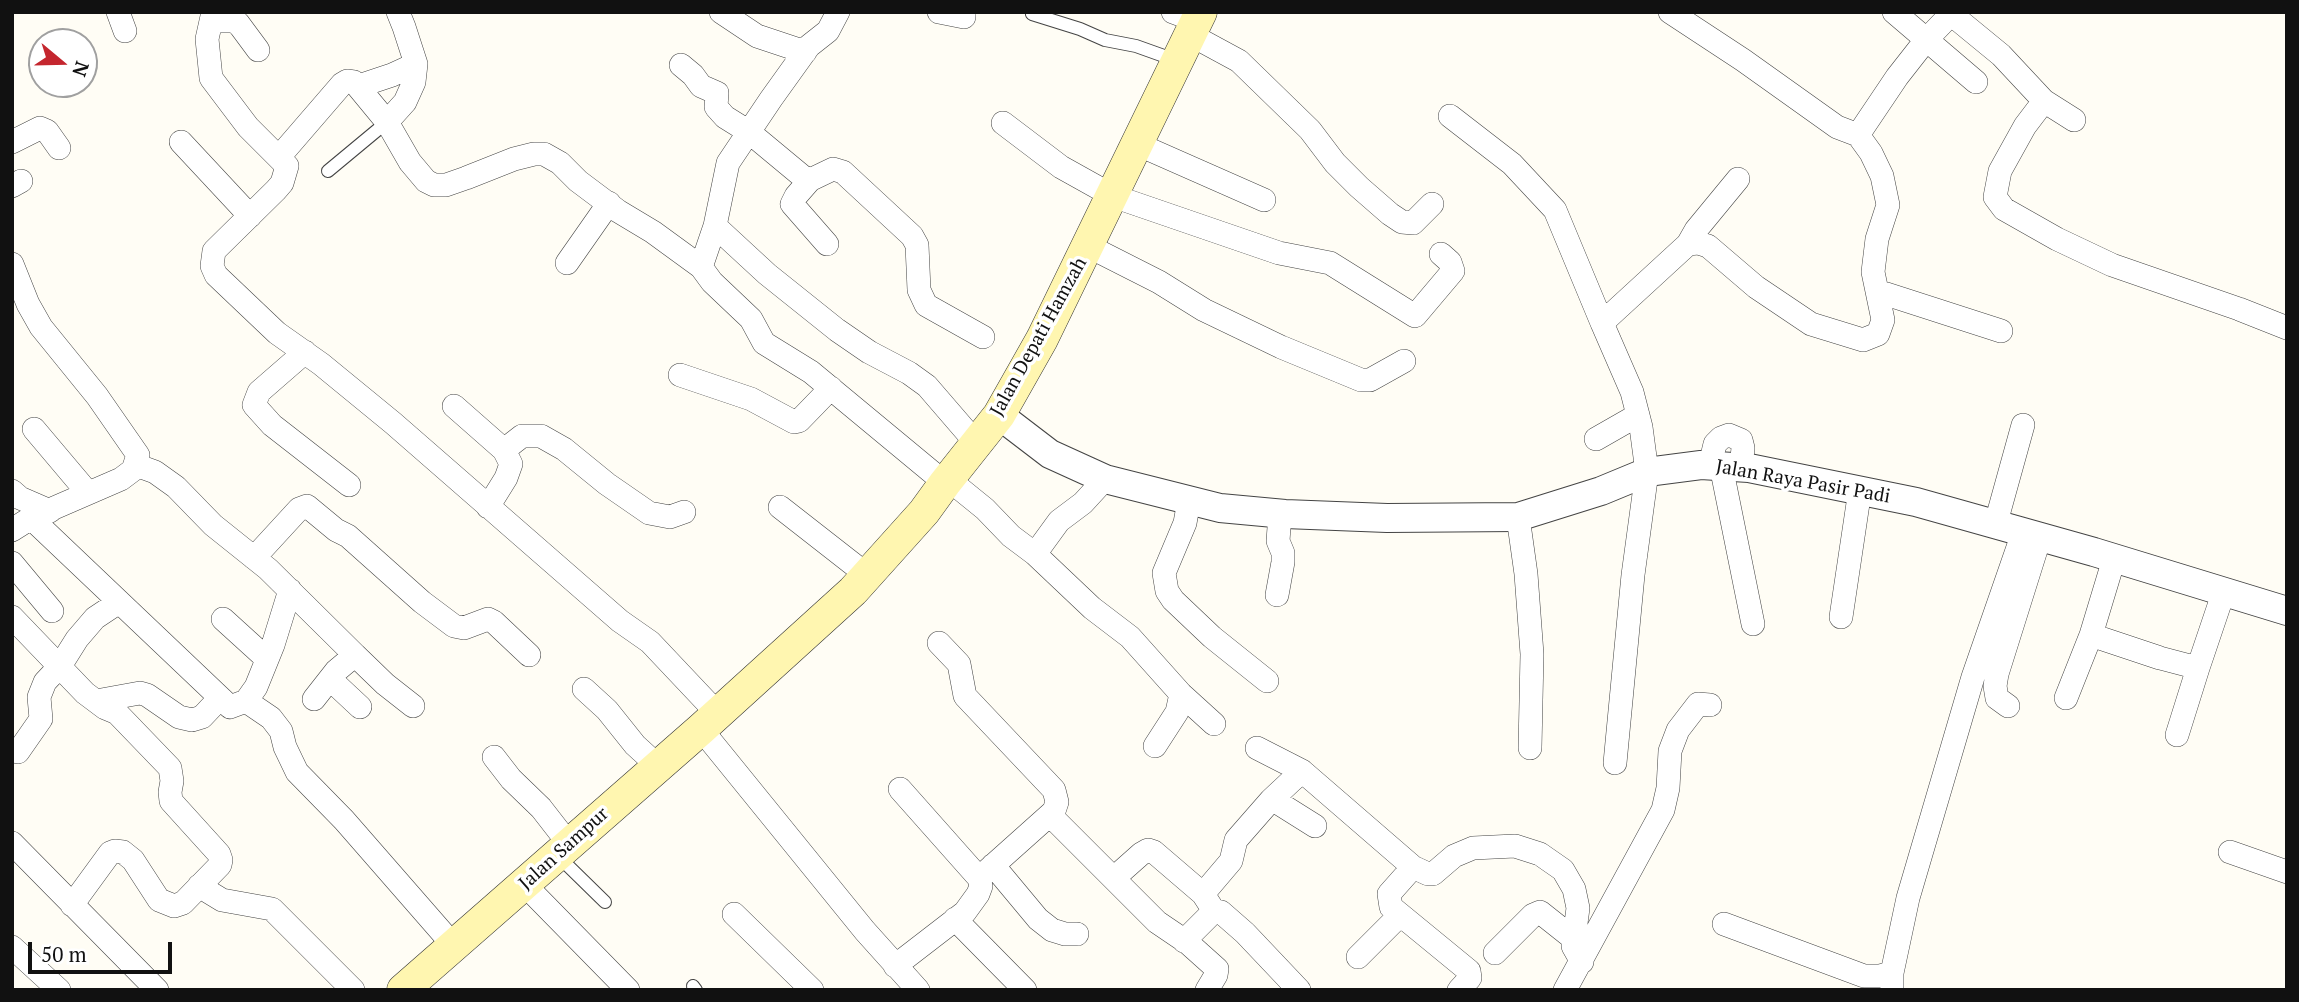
<!DOCTYPE html>
<html>
<head>
<meta charset="utf-8">
<style>
  body { margin:0 }
  #map { position:relative; width:2299px; height:1002px; overflow:hidden; background:#fffdf5; font-family:"PT Serif",serif }
  canvas { display:block }
  .frame { position:absolute; inset:0; border:14px solid #111; pointer-events:none }
  .north { position:absolute; left:28px; top:28px; width:70px; height:70px; box-sizing:border-box; background:#fff; border:2px solid #a0a0a0; border-radius:50%; rotate:109deg; font-size:19px; font-weight:700; line-height:28px; text-align:center; color:#111 }
  .north::after { content:''; display:block; margin:auto; width:24px; height:32px; background:#c4262e; clip-path:polygon(50% 0,100% 100%,50% 72%,0 100%) }
  .scale { position:absolute; left:28px; top:942px; width:144px; height:32px; box-sizing:border-box; border:4px solid #111; border-top:0; padding-left:9px; font-size:21px; line-height:24px; white-space:nowrap; color:#111; -webkit-text-stroke:5px #fff; paint-order:stroke }
</style>
</head>
<body>
<div id="map">
<canvas width="2299" height="1002"></canvas>
<div class="frame"></div>
<div class="north">N</div>
<div class="scale">50 m</div>
</div>
<script>
const ctx = document.querySelector('canvas').getContext('2d');
ctx.lineJoin = 'round';
function toPath(rows) {
  const path = new Path2D();
  for (const r of rows) {
    path.moveTo(r[0], r[1]);
    for (let i = 2; i < r.length; i += 2) path.lineTo(r[i], r[i + 1]);
  }
  return path;
}
function strokePath(path, color, width, dash) {
  ctx.strokeStyle = color;
  ctx.lineWidth = width;
  ctx.lineCap = dash ? 'butt' : 'round';
  ctx.setLineDash(dash || []);
  ctx.stroke(path);
}
function write(font, color, halo, rows, align = 'center') {
  ctx.font = font + ' "PT Serif",serif';
  ctx.lineWidth = 7;
  ctx.setLineDash([]);
  ctx.textBaseline = 'middle';
  ctx.strokeStyle = halo;
  ctx.fillStyle = color;
  for (const [text, x, y, turn = 0] of rows) {
    ctx.save();
    ctx.translate(x, y);
    ctx.rotate((+turn || 0) * Math.PI / 180);
    ctx.textAlign = isNaN(turn) ? turn : align;
    if (halo) ctx.strokeText(text, 0, 0);
    ctx.fillText(text, 0, 0);
    ctx.restore();
  }
}
const service = toPath([
  [1032,14,1080,29,1105,40,1136,46,1178,61],
  [328,171,387,122],
  [557,855,605,902],
  [693,986,696,990]
]);
const minor = toPath([
  [118,12,125,31],
  [213,12,207,39,211,78,248,127,287,166,282,183,276,190,214,251,212,266,216,275,277,333,321,364,393,423,620,621,650,642,718,714],
  [721,12,757,36,805,52],
  [939,12,964,17],
  [1173,12,1197,21],
  [1670,12,1743,60,1837,127,1858,135],
  [1894,12,1976,82],
  [1951,14,2001,55,2044,101,2025,126,2000,171,1995,197,2004,209,2057,239,2112,265,2239,309,2287,328],
  [211,21,232,21,238,23,258,50],
  [1191,35,1239,61,1310,130,1335,163,1359,187,1390,214,1402,222,1413,223,1432,204],
  [681,65,693,75,701,86,717,93,716,107,725,117,749,132,802,176,810,180,833,169,843,172,912,236,917,245,919,290,926,305,983,337],
  [359,86,392,75,416,64],
  [2044,101,2074,120],
  [1450,116,1512,164,1555,210,1602,323],
  [387,122,405,102,414,82,416,64,404,27,398,12],
  [1003,123,1061,167,1113,196,1279,253,1330,263,1415,316,1453,271,1450,262,1441,254],
  [12,142,40,128,47,131,59,148],
  [181,142,250,216],
  [1137,144,1264,200],
  [279,157,342,84,347,81,354,82,387,122,410,162,426,181,434,185,446,185,466,178,514,159,534,154,544,154,560,163,578,181,618,211,653,232,701,267,715,226,728,163,771,99,809,46,828,31,838,12],
  [810,180,796,196,792,204,827,244],
  [12,186,21,181],
  [715,226,767,274,837,330,869,352,909,373,927,386,977,444],
  [1688,244,1696,230,1738,179],
  [1088,246,1159,282,1204,310,1281,347,1361,380,1370,380,1404,361],
  [567,263,609,203],
  [12,264,28,304,41,327,97,396,138,455,133,470,121,479,31,518,12,530],
  [701,267,712,282,751,319,764,343,811,372,945,483],
  [1877,291,2001,331],
  [305,352,259,392,254,405,272,425,349,485],
  [680,375,751,399,794,422,799,421,831,388],
  [454,406,504,450,511,464,506,478,488,507],
  [34,429,88,493],
  [1596,439,1638,415],
  [504,450,522,436,541,436,564,449,607,484,649,513,670,517,684,512],
  [136,465,155,472,176,487,213,525,268,569,355,655,336,671,314,699],
  [1710,465,1715,444,1721,438,1729,435,1741,440,1743,448,1741,468],
  [1721,466,1753,624],
  [948,479,985,509,1011,536,1035,554],
  [1105,479,1083,503,1059,521,1035,554,1092,608,1130,637,1181,694,1214,724],
  [12,491,20,498,50,511],
  [1189,501,1185,523,1164,573,1167,591,1173,600,1212,637,1267,681],
  [780,507,867,575],
  [1518,517,1526,574,1532,654,1530,748],
  [31,518,230,707,246,701,256,687,273,645,290,590],
  [1995,526,2023,425],
  [254,558,299,509,307,506,336,530,348,536,422,602,454,626,464,628,488,619,494,622,529,655],
  [2114,559,2091,635,2160,658,2198,668,2224,591],
  [12,563,52,611],
  [1277,595,1283,562,1283,553,1278,541,1280,514],
  [12,617,85,693,105,708,117,713,170,768,172,781,170,792,171,801,219,854,221,860,220,865,183,903,174,906,159,900,133,860,123,852,115,851,110,853,72,905],
  [1841,617,1860,490],
  [223,619,267,659],
  [355,655,385,684,413,706],
  [330,679,360,707],
  [584,689,607,710,635,745,658,766],
  [2066,698,2091,635],
  [96,701,140,693,147,695,179,717,192,720,202,717,219,699],
  [246,701,271,718,281,731,285,747,297,772,344,820,454,946],
  [2008,706,1997,698,1995,686,1997,674,2040,537],
  [701,729,865,931,918,990],
  [2177,735,2198,668],
  [1155,746,1177,712,1181,694],
  [18,752,41,719,39,697,45,682,60,666,77,639,95,618,119,602],
  [494,757,511,779,541,808,569,844],
  [1615,763,1633,575,1647,472,1641,427,1632,392,1602,323,1688,244,1698,243,1708,246,1756,287,1811,324,1863,340,1878,334,1883,320,1873,272,1877,239,1888,205,1882,176,1871,153,1858,135,1897,77,1926,40,1953,12],
  [1302,771,1413,867],
  [900,789,979,878],
  [1272,799,1315,826],
  [1050,815,1157,922,1188,943,1217,969,1216,975,1207,990],
  [12,843,157,990],
  [2230,852,2287,872],
  [993,865,1038,919,1052,930,1065,934,1077,934],
  [1114,878,1141,854,1148,850,1154,852,1203,894,1214,911,1221,912,1245,933,1299,990],
  [524,884,628,990],
  [199,886,222,900,272,909,353,990],
  [1203,894,1231,861,1236,840,1271,800,1302,771,1257,748],
  [734,914,812,990],
  [955,919,1025,990],
  [1724,924,1864,976,1880,976,1892,973],
  [1184,941,1214,911],
  [12,947,59,990],
  [1495,953,1533,915,1540,912,1574,939],
  [1358,957,1400,915],
  [895,966,965,912,978,894,981,886,979,878,1054,811,1057,802,1054,790,965,696,959,664,939,643],
  [1459,990,1470,978,1469,971,1391,907,1389,894,1413,867,1428,874,1433,874,1454,856,1473,848,1515,846,1540,854,1563,870,1574,889,1578,908,1573,946,1582,962],
  [1565,990,1663,810,1668,788,1670,751,1678,730,1698,704,1710,705],
  [1892,990,1892,973,1908,898,1973,677,2023,533]
]);
const tertiary = toPath([
  [999,415,1050,454,1105,479,1220,508,1285,514,1387,518,1518,517,1601,491,1647,472,1701,465,1749,468,1916,502,2094,552,2287,611]
]);
const secondary = toPath([
  [403,990,701,729,853,591,924,512,945,483,999,415,1042,339,1201,12]
]);
strokePath(service, '#444', 14);
strokePath(minor, '#444', 24);
strokePath(tertiary, '#444', 30);
strokePath(secondary, '#333', 33);
strokePath(service, '#fff', 12);
strokePath(minor, '#fff', 23);
strokePath(tertiary, '#fff', 28);
strokePath(secondary, '#fff6b0', 32);
write('19px', '#111', '#fff', [
  ["Jalan Depati Hamzah",1039,337,-61],
  ["Jalan Raya Pasir Padi",1803,482,10],
  ["Jalan Sampur",564,849,-42]
]);
</script>
</body>
</html>
